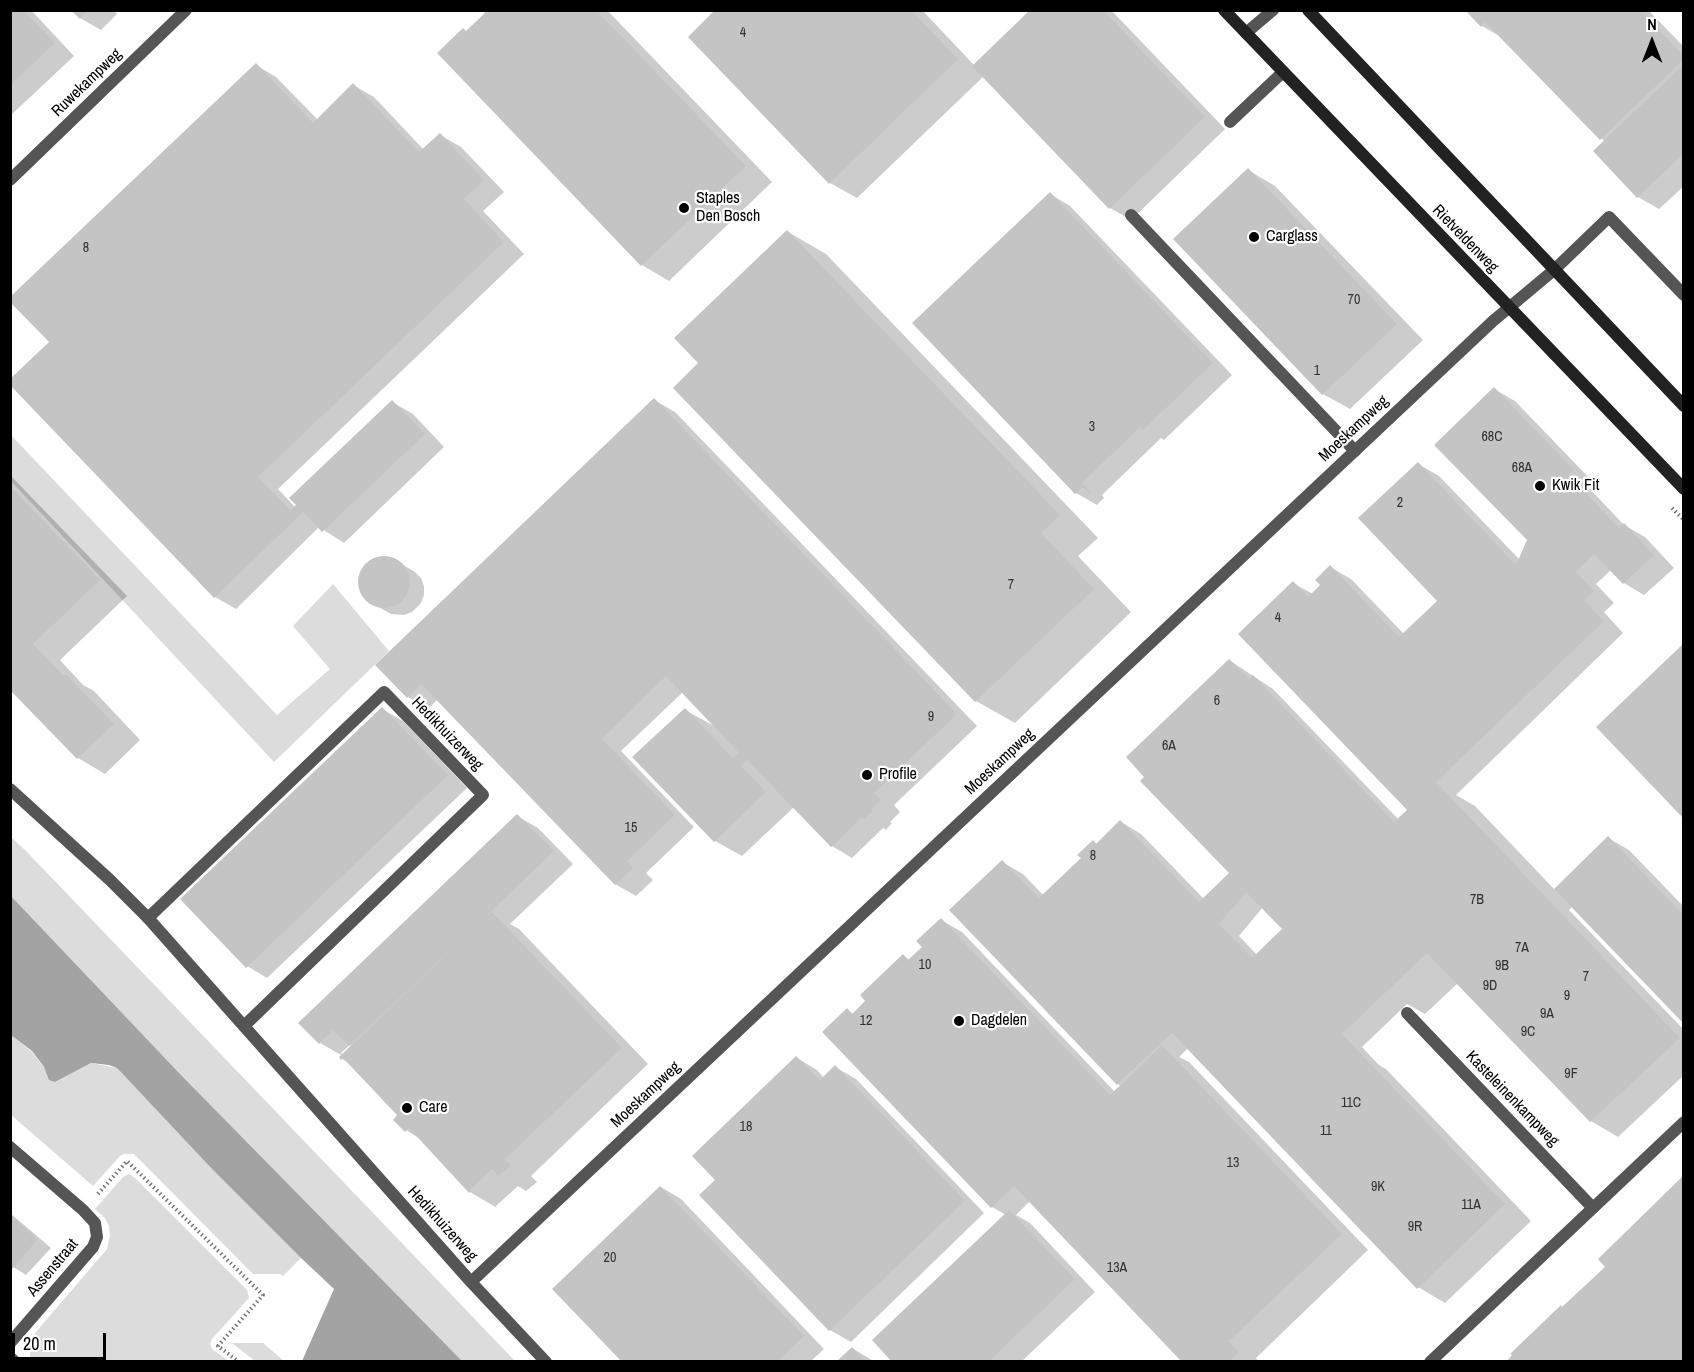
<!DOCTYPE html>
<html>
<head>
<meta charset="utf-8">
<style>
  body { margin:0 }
  #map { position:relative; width:1694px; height:1372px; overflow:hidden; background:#fff; font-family:"Archivo Narrow",sans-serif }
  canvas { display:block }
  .frame { position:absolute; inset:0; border:12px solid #000; pointer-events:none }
  .north { position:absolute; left:1622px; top:12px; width:60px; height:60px; -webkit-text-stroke:4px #fff; paint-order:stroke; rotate:0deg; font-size:16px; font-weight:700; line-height:24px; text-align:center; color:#000 }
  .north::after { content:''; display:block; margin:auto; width:21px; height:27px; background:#000; clip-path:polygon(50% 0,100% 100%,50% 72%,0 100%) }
  .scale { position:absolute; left:12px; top:1333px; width:94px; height:27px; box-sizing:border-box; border:3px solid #000; border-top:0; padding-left:8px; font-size:18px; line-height:21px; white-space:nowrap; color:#000; -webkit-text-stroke:4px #fff; paint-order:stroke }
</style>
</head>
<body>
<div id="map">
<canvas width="1694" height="1372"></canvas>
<div class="frame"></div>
<div class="north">N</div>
<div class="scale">20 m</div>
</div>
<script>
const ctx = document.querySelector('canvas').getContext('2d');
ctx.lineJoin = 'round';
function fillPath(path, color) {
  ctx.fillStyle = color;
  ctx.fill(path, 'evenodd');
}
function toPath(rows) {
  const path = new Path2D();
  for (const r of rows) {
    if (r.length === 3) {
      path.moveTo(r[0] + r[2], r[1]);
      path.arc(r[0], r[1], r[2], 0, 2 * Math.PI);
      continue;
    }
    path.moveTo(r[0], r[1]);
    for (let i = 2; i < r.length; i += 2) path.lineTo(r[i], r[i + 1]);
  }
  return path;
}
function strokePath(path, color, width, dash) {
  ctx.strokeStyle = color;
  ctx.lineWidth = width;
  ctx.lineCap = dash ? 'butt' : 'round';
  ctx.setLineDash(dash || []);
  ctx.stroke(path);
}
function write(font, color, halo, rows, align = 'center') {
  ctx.font = font + ' "Archivo Narrow",sans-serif';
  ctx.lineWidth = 4.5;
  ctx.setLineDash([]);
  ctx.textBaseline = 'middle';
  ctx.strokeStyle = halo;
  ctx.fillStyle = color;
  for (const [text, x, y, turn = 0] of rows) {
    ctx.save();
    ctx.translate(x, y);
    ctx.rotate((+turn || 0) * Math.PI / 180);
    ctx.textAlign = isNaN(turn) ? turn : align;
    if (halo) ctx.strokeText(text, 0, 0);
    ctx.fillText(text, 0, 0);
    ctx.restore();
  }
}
fillPath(toPath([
  [10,434,277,715,330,669,293,626,333,584,389,651,274,762,11,481],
  [10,836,26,851,515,1361,462,1361,181,1075,11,896],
  [11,1035,31,1051,55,1082,91,1063,117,1068,212,1169,301,1258,283,1276,280,1274,253,1274,134,1154,124,1154,120,1156,93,1186,11,1115],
  [129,1174,135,1178,247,1290,249,1298,212,1339,210,1344,212,1349,229,1361,32,1361,30,1356,30,1345,35,1333,107,1249,110,1236,109,1226,105,1218,95,1209,123,1177],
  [232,1343,263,1343,284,1361,255,1361]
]), '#dcdcdc');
fillPath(toPath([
  [11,896,181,1075,462,1361,302,1361,334,1289,301,1258,212,1169,117,1068,109,1065,91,1063,55,1082,49,1080,44,1067,32,1051,11,1035]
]), '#a3a3a3');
fillPath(toPath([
  [10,10,31,10,74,56,10,116],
  [73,10,113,10,117,14,101,30,80,18],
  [485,10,607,10,772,182,669,281,642,265,467,32,487,13],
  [717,10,922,10,974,65,1032,10,1111,10,1225,129,1131,220,1110,208,984,76,857,198,830,183],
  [1467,10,1648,10,1684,47,1684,186,1659,209,1638,197,1595,151,1605,142,1503,38,1482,26],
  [256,65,276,77,318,120,353,85,374,97,424,150,440,135,461,147,504,192,483,211,524,254,278,489,295,507,392,402,413,414,444,447,344,543,319,527,236,609,215,597,51,342],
  [1248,170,1275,186,1423,340,1350,409,1323,394],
  [1050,194,1070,206,1232,375,1164,440,1161,438,1102,495,1104,498,1097,505,1076,493,915,323],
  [788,232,826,254,1098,538,1078,556,1131,612,1015,723,976,701,675,388,700,363],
  [1494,389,1515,401,1594,483,1589,488,1624,525,1645,537,1674,568,1644,595,1624,583,1611,570,1596,584,1614,603,1604,612,1623,633,1456,795,1475,806,1555,890,1608,838,1629,850,1684,907,1684,1021,1573,906,1569,910,1684,1030,1684,1075,1618,1137,1591,1121,1458,983,1425,1014,1407,1004,1362,1047,1379,1065,1386,1069,1531,1221,1445,1303,1418,1287,1188,1048,1179,1057,1189,1062,1368,1250,1256,1358,1259,1362,1184,1362,1030,1201,1016,1215,1030,1223,1095,1292,1021,1362,894,1362,1006,1215,992,1207,847,1010,854,1014,903,956,910,960,924,947,941,920,962,932,1115,1092,1121,1086,1118,1084,1002,862,1023,874,1044,896,1083,858,1093,842,1098,844,1121,822,1141,834,1204,899,1231,873,1229,660,1273,689,1399,820,1409,810,1293,583,1313,594,1323,585,1330,567,1351,579,1404,634,1439,601,1418,464,1439,476,1520,560,1528,539],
  [1263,907,1284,929,1257,955,1239,936],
  [654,400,675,412,977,726,894,805,900,812,890,822,892,823,886,830,883,828,852,858,832,846,794,807,742,856,715,841,685,710,716,727,683,692,621,751,694,827,646,873,653,880,636,896,615,884,438,699,429,708,408,697],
  [10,475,127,596,60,660,83,685,94,691,140,740,105,774,78,758,10,687],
  [385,557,393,559,415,572,421,578,424,586,424,595,421,603,412,612,404,615,391,614,368,601,363,595,360,587,360,578,365,566,372,561],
  [1684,646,1684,816,1598,727],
  [382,709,403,721,467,788,267,978,247,966],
  [517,816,538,828,573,864,510,924,519,929,648,1064,531,1176,537,1182,526,1191,518,1186,496,1206,497,1208,470,1192,422,1140,406,1130,399,1115,349,1063,342,1059,343,1056,320,1043],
  [350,1045,352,1047,343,1056,341,1053],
  [797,1058,817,1070,824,1078,835,1067,856,1079,984,1213,851,1342,830,1330,717,1180],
  [1683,1179,1684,1362,1508,1362,1512,1357,1512,1354,1607,1267],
  [661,1187,681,1199,824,1349,810,1362,624,1362],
  [10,1213,51,1248,26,1275,10,1265],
  [852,1348,875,1362,838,1362]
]), '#0003');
fillPath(toPath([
  [10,10,23,10,55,43,10,85],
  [71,10,88,10,80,19],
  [482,10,596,10,746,166,641,266,437,53,463,28,466,31,485,13],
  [715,10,911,10,958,59,829,184,688,37],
  [1030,10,1103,10,1205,117,1109,209,972,66],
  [1465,10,1640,10,1683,55,1683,60,1600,140,1485,22,1481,27],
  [256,63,313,123,353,83,419,152,440,133,484,180,464,199,504,242,258,477,290,510,296,505,289,498,392,400,425,434,322,532,303,512,214,598,10,385,10,379,49,342,10,302,10,297],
  [1683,65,1683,154,1637,198,1593,151],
  [1248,168,1397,324,1322,395,1173,239],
  [1050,192,1213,363,1143,430,1140,427,1082,483,1090,491,1089,493,1083,487,1075,494,912,323],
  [787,230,1060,515,1041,533,1094,589,975,702,673,388,698,363,674,338],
  [1494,387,1574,470,1569,475,1619,528,1624,523,1654,555,1623,584,1594,554,1576,572,1594,591,1584,600,1604,621,1436,782,1680,1038,1590,1122,1427,953,1342,1034,1505,1204,1417,1289,1172,1033,1117,1085,949,910,1002,860,1039,898,1081,858,1077,855,1093,840,1096,844,1120,820,1199,902,1229,873,1140,781,1144,777,1126,757,1229,659,1249,679,1253,675,1394,822,1407,810,1238,634,1293,581,1308,597,1320,585,1315,580,1330,565,1399,637,1437,601,1358,518,1418,462,1516,565,1527,540,1434,445],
  [1246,892,1282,929,1252,958,1219,924],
  [654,398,957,714,874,793,881,800,871,809,873,811,864,819,862,817,831,847,747,760,741,766,766,792,714,842,632,757,685,708,733,758,739,753,666,676,602,739,675,815,627,861,633,868,615,885,421,684,407,698,375,665],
  [10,486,100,580,33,644,64,676,66,674,114,724,77,759,10,690],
  [384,582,26],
  [1683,644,1683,818,1596,727],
  [382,707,448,775,246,968,180,899],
  [517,814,554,851,484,918,492,912,622,1048,505,1159,511,1166,498,1176,492,1169,470,1190,471,1191,469,1193,409,1128,405,1132,393,1120,397,1115,343,1058,341,1060,339,1057,480,922,349,1046,333,1030,319,1044,298,1023],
  [1608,836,1683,915,1683,1023,1554,889],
  [941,918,1110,1095,1162,1045,1342,1234,1229,1341,1239,1352,1229,1362,1182,1362,1014,1186,991,1208,822,1032,847,1008,852,1014,865,1001,860,995,903,954,908,960,922,947,916,941],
  [796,1056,820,1080,835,1065,965,1201,829,1331,699,1195,715,1180,692,1156],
  [1683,1176,1683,1362,1506,1362,1512,1355,1510,1354,1561,1305,1562,1307,1605,1267,1598,1259],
  [660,1186,804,1336,777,1362,622,1362,552,1289],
  [1009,1210,1075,1279,988,1362,892,1362,872,1340],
  [10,1215,38,1239,12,1269,10,1267],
  [852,1347,866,1362,836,1362]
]), '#c4c4c4');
strokePath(toPath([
  [1672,508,1684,520],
  [98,1194,127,1161,263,1295,218,1346,239,1362]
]), '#777', 4, [1.5, 3]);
strokePath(toPath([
  [1246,33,1273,10],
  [1230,122,1283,72],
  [1131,215,1355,451],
  [1554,270,1609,217,1684,295],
  [148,918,384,692,483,795,244,1026],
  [1407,1013,1592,1207]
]), '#555', 12);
strokePath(toPath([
  [10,789,110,880,148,918,471,1282,546,1362],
  [10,1147,83,1210,95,1223,97,1237,93,1247,10,1343],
  [471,1282,1493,321,1554,270],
  [10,1357,15,1362],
  [1430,1362,1684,1122]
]), '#555', 12);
strokePath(toPath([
  [10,180,186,10]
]), '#555', 12);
strokePath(toPath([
  [1224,10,1684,489],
  [1308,10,1684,406]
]), '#222', 12);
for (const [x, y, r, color] of [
  [684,208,6,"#000"],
  [1254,237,6,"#000"],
  [1540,486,6,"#000"],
  [867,775,6,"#000"],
  [959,1021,6,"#000"],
  [407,1108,6,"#000"]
]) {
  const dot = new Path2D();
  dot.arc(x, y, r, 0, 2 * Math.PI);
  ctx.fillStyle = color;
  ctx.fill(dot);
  strokePath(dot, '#fff', 2);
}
write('14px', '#313131', null, [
  ["4",743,33],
  ["8",86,248],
  ["70",1354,300],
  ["1",1317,371],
  ["3",1092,427],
  ["68C",1492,437],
  ["68A",1522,468],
  ["2",1400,503],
  ["7",1011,585],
  ["4",1278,618],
  ["6",1217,701],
  ["9",931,717],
  ["6A",1169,746],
  ["15",631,828],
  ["8",1093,856],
  ["7B",1477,900],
  ["7A",1522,948],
  ["10",925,965],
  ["9B",1502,966],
  ["7",1586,977],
  ["9D",1490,986],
  ["9",1567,996],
  ["9A",1547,1014],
  ["12",866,1021],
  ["9C",1528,1032],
  ["9F",1571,1074],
  ["11C",1351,1103],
  ["18",746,1127],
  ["11",1326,1131],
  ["13",1233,1163],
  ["9K",1378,1187],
  ["11A",1471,1205],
  ["9R",1415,1227],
  ["20",610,1258],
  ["13A",1117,1268]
]);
write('16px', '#000', '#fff', [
  ["Ruwekampweg",87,83,-44],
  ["Rietveldenweg",1465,239,46],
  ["Moeskampweg",1354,429,-43],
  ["Hedikhuizerweg",447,734,46],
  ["Moeskampweg",1000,762,-43],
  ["Moeskampweg",646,1095,-43],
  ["Kasteleinenkampweg",1512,1099,46],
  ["Hedikhuizerweg",442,1224,48],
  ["Assenstraat",53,1268,-50]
]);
write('16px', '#000', '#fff', [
  ["Staples",696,199],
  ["Den Bosch",696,217],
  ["Carglass",1266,237],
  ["Kwik Fit",1552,486],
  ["Profile",879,775],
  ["Dagdelen",971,1021],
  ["Care",419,1108]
], 'left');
</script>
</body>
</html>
